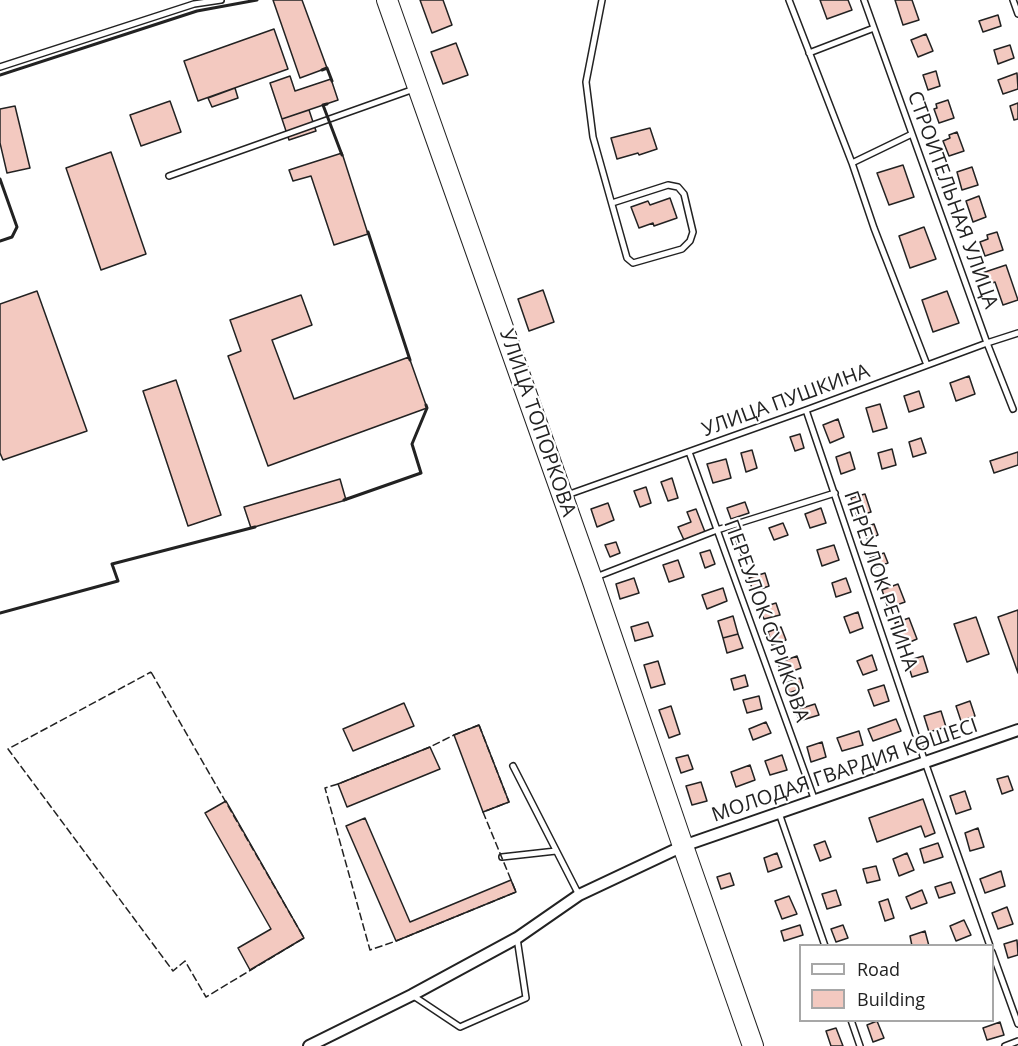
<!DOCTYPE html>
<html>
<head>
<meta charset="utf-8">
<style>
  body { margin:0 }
  #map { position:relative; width:1018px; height:1046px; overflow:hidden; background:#fff; font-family:"Open Sans",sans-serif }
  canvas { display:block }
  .legend { position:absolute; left:799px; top:944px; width:195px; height:78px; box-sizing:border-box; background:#fff; border:2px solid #a7a7a7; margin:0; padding:8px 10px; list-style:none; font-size:18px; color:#222 }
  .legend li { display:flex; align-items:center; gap:12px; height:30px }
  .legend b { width:30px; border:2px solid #a7a7a7 }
</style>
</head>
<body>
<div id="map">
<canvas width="1018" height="1046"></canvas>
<ul class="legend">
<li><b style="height:8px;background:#fff"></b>Road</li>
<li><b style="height:16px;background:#f3c9c0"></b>Building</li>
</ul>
</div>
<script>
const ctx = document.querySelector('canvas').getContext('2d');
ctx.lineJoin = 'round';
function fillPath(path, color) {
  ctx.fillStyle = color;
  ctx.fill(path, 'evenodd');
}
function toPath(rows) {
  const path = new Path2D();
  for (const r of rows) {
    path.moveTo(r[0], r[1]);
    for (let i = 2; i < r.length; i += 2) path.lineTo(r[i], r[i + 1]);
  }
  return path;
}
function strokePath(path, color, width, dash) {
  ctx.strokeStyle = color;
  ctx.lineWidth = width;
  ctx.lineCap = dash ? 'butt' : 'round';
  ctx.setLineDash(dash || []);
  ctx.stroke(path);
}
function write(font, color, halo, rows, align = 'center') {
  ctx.font = font + ' "Open Sans",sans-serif';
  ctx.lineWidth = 4.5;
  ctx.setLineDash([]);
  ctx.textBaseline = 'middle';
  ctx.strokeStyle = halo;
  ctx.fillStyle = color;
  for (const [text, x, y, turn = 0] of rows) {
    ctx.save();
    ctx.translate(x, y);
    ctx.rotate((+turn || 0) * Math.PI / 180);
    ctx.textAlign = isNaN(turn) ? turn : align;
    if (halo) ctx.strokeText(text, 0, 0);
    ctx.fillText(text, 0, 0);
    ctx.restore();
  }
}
const building = toPath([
  [273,0,302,0,327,68,300,78,273,0],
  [420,0,443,0,452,25,432,33,420,0],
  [820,0,848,0,852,10,827,19,820,0],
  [895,0,912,0,919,20,903,25,895,0],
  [998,15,1001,26,983,32,979,21,998,15],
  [274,29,288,69,198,101,184,61,274,29],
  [926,34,933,51,918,57,911,40,926,34],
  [456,43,468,75,443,84,431,52,456,43],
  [1010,45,1014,58,998,64,994,50,1010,45],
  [936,71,940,86,928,90,923,75,936,71],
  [1017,73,1018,89,1003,94,998,80,1017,73],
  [290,76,295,91,331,79,338,100,282,119,270,83,290,76],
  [235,88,238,98,212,107,208,98,235,88],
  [948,100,954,118,939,123,934,109,937,108,936,104,948,100],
  [170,101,181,132,141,146,130,115,170,101],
  [1018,103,1018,119,1014,120,1010,106,1018,103],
  [15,106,30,168,7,173,0,143,0,109,15,106],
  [309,110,316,131,289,140,282,119,309,110],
  [650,128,657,149,639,155,638,153,617,159,611,138,650,128],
  [957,132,964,151,949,156,943,141,950,138,949,135,957,132],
  [111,152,146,254,101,270,66,168,111,152],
  [342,153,368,234,334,245,311,176,293,181,289,170,342,153],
  [903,165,914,197,889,205,877,173,903,165],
  [972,167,978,185,962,190,957,172,972,167],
  [979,196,986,217,973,222,966,201,979,196],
  [670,198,677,218,654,226,653,223,639,228,631,207,648,201,650,205,670,198],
  [924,227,936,259,910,268,899,236,924,227],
  [997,232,1003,250,985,256,980,242,988,239,987,235,997,232],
  [1006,265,1018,300,1003,305,995,282,986,285,982,273,1006,265],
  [543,290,554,322,529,331,518,299,543,290],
  [37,291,87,431,3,460,0,453,0,304,37,291],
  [947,291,959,323,933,332,922,300,947,291],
  [301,295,312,325,272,340,294,399,409,357,427,408,268,466,228,356,241,351,230,320,301,295],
  [969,376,975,394,956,401,950,383,969,376],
  [176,380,221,515,188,526,143,391,176,380],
  [919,391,924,407,909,412,904,396,919,391],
  [880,404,887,428,873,432,866,408,880,404],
  [838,419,844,437,830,443,823,425,838,419],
  [800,434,804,448,795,451,790,437,800,434],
  [921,438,926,453,913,457,909,442,921,438],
  [892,449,896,465,882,469,878,453,892,449],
  [752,450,757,468,746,472,741,453,752,450],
  [850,452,855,469,841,474,836,457,850,452],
  [1018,452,1018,465,994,473,990,461,1018,452],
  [726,459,731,478,713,483,707,464,726,459],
  [672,478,678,498,668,501,661,482,672,478],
  [340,479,346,500,251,528,244,507,340,479],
  [646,487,651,503,640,507,634,491,646,487],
  [865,494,871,512,857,516,851,498,865,494],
  [745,502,749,513,731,519,727,508,745,502],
  [608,503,614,520,597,527,591,509,608,503],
  [821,508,826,523,810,528,805,514,821,508],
  [696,509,705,532,684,540,678,527,691,522,687,512,696,509],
  [783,523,788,535,774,540,769,528,783,523],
  [874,524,878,535,867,539,863,528,874,524],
  [744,538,750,555,742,558,736,541,744,538],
  [616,542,620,553,610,557,605,545,616,542],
  [834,545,839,560,822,566,817,550,834,545],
  [710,550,715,564,705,568,700,553,710,550],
  [884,553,888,563,874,568,870,558,884,553],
  [678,560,684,577,669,582,663,565,678,560],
  [765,573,769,586,753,592,749,578,765,573],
  [634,578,639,593,620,599,616,584,634,578],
  [846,578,851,592,836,597,832,583,846,578],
  [898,584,905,602,888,608,882,590,898,584],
  [723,588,727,601,707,609,702,595,723,588],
  [776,603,780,615,764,619,760,608,776,603],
  [1018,610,1018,673,998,617,1018,610],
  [858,612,863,628,850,633,844,617,858,612],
  [733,616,738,634,723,638,718,621,733,616],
  [976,617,989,654,967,662,954,624,976,617],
  [909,618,917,639,903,645,895,623,909,618],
  [648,622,653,636,635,641,631,627,648,622],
  [781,627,786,640,772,645,768,632,781,627],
  [738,634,743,648,727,653,723,638,738,634],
  [872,655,877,670,863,675,857,661,872,655],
  [797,656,801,668,782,675,778,663,797,656],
  [923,656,928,672,912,677,907,661,923,656],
  [658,661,665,684,651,688,644,665,658,661],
  [745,675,748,686,734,690,731,679,745,675],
  [800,678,803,688,789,693,786,683,800,678],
  [884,685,889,701,874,706,868,690,884,685],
  [759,696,762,709,747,713,743,700,759,696],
  [970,701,975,716,961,721,956,706,970,701],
  [404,703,414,726,353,751,343,729,404,703],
  [815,704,819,715,799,721,796,710,815,704],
  [671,706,680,734,669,738,659,710,671,706],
  [941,711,946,727,929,732,924,716,941,711],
  [896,719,901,731,873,741,868,729,896,719],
  [766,722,771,733,753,740,749,729,766,722],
  [479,725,509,802,483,812,454,735,479,725],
  [859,731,863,745,842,751,837,738,859,731],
  [822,742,826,757,811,762,807,747,822,742],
  [430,747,440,769,347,807,338,784,430,747],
  [688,755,693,769,681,773,676,758,688,755],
  [782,755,787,770,770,775,765,761,782,755],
  [750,765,755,780,736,787,731,772,750,765],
  [1008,776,1013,790,1002,794,997,779,1008,776],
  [701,782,707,801,692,805,686,786,701,782],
  [965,791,971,809,956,814,950,796,965,791],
  [923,799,935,833,925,837,921,826,877,842,869,818,923,799],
  [226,801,304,938,250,970,238,948,271,929,205,813,226,801],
  [365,818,410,922,511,880,516,892,396,941,346,826,365,818],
  [978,828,984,847,970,851,965,833,978,828],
  [825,841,831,857,820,861,814,845,825,841],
  [938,843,943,857,924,863,920,849,938,843],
  [777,853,782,867,768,872,764,858,777,853],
  [907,853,914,870,899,876,893,859,907,853],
  [876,866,880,880,867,883,863,869,876,866],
  [1001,871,1005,886,985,893,980,879,1001,871],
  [730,873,734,885,721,889,717,877,730,873],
  [951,882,955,893,939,898,935,887,951,882],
  [836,890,841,905,827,909,822,894,836,890],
  [922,890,927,903,911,909,906,897,922,890],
  [789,896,797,914,782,919,775,901,789,896],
  [888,899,894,918,885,921,879,902,888,899],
  [1007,907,1013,924,998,929,992,913,1007,907],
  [964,920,971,935,956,941,950,926,964,920],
  [800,925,803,935,784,941,781,931,800,925],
  [843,925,848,938,836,942,831,929,843,925],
  [925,931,929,946,912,946,910,936,925,931],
  [1017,940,1018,955,1008,958,1004,944,1017,940],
  [877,1021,884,1038,873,1042,867,1025,877,1021],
  [1000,1022,1004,1035,987,1040,983,1028,1000,1022],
  [836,1028,843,1046,831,1046,826,1031,836,1028]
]);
fillPath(building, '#f3c9c0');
strokePath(building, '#222', 1.5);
const lane = toPath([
  [602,0,586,82,593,137,627,258,633,263,682,249,690,241,693,232,684,194,678,187,668,185,612,203],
  [789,0,852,163,874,228,927,365],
  [864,0,987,343,1013,409],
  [1013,0,1018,14],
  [809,53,874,28],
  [0,67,194,4,221,0],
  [852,163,912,134],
  [169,176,414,89],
  [806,410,925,762,990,946],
  [689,452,815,801],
  [567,495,806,410,987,343,1018,333],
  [596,577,717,530,835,493],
  [513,766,579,895],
  [779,813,825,946],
  [502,857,556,851],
  [992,952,1018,1024],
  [412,995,460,1027,526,998,517,938],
  [851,1020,860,1046],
  [1005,1046,1018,1041]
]);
const street = toPath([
  [309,1046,412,995,517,938,579,895,683,846,1018,730]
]);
const highway = toPath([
  [387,0,592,579,683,846,753,1046]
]);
strokePath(lane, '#222', 8);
strokePath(street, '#222', 14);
strokePath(highway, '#222', 22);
strokePath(lane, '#fff', 5);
strokePath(street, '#fff', 10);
strokePath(highway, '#fff', 20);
strokePath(toPath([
  [151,672,304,938,206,997,185,961,173,971,8,749,151,672],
  [479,725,509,802,483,812,516,892,396,941,370,950,325,788,338,784,430,747,454,735,479,725]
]), '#222', 1.5, [8, 3]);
strokePath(toPath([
  [322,70,327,68,332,81],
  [0,75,197,11,257,0],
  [327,104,323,105,342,155],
  [0,179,17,227,12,237,0,241],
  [368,232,410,360],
  [344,500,421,473,412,444,427,408,426,405],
  [0,613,118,581,112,564,255,527]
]), '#222', 3);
write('20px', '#222', '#fff', [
  ["СТРОИТЕЛЬНАЯ УЛИЦА",952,200,70],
  ["УЛИЦА ПУШКИНА",786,401,-20],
  ["УЛИЦА ТОПОРКОВА",537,423,71],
  ["ПЕРЕУЛОК РЕПИНА",880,581,71],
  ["ПЕРЕУЛОК СУРИКОВА",766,621,70],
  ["МОЛОДАЯ ГВАРДИЯ КӨШЕСІ",845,771,-19]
]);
</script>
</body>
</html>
